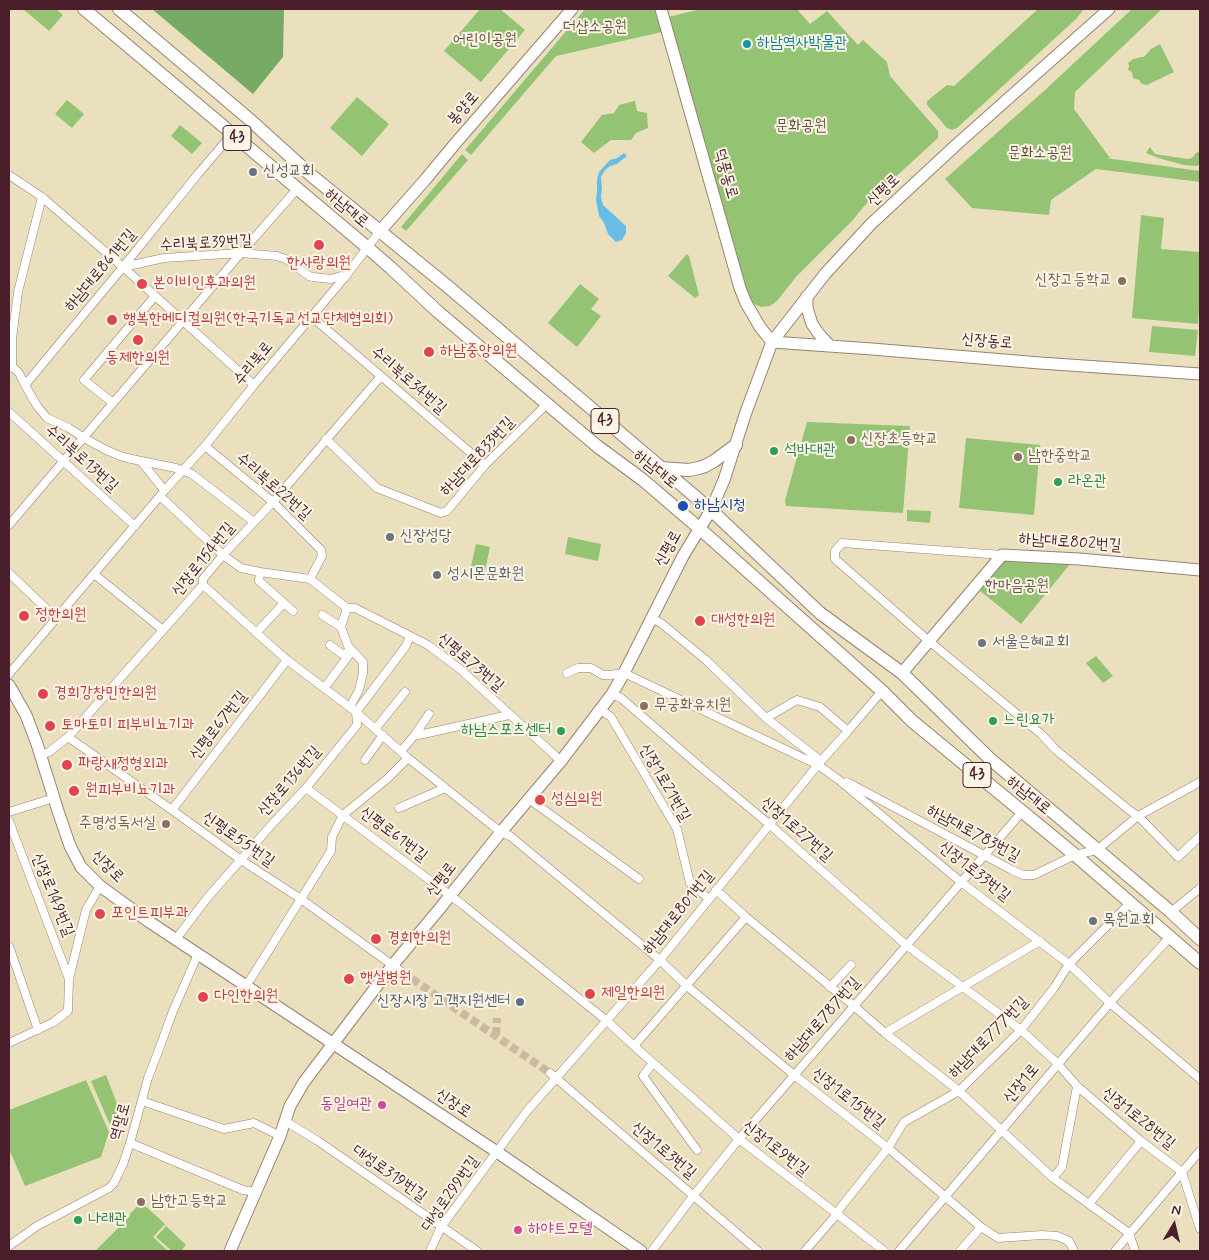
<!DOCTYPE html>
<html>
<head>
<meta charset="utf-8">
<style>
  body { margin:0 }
  #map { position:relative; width:1209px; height:1260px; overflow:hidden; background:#ebe0be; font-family:Mynerve,sans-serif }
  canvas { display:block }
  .frame { position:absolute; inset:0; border:10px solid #4a1f2b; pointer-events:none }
  .north { position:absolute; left:1149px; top:1200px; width:50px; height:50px; -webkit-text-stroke:4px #fcf5e5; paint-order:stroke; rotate:9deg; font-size:14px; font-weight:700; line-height:20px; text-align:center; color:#4a1f2b }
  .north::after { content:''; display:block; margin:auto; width:18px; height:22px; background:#4a1f2b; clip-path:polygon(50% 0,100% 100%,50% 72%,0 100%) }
</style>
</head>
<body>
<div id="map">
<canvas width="1209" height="1260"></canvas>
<div class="frame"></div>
<div class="north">N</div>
</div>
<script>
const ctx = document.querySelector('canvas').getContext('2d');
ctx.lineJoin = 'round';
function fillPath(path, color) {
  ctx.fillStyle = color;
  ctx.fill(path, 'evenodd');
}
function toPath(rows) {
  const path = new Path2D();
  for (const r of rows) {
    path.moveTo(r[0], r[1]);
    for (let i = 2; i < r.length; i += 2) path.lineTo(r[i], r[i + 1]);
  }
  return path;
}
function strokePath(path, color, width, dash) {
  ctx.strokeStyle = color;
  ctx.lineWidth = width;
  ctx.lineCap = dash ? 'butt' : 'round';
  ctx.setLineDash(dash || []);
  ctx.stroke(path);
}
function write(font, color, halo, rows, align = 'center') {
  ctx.font = font + ' Mynerve,"Poor Story",sans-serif';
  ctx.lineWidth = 4;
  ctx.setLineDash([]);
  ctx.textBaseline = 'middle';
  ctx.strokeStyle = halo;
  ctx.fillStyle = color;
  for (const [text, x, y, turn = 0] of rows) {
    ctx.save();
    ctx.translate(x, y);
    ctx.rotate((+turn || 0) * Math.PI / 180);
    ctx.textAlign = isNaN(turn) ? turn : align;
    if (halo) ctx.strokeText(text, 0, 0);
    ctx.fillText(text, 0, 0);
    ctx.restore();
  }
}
fillPath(toPath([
  [23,9,56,9,63,15,49,31],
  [480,9,500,9,525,30,481,82,444,51],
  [585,9,655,9,662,32,556,56,471,155,465,150],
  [701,9,797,9,810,24,827,11,858,45,863,40,887,62,890,76,938,131,938,138,866,204,852,221,796,277,777,301,770,306,761,307,750,302,668,17],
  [1038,9,1084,9,1076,19,957,128,952,130,947,128,927,105,927,101,947,85,954,86],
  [1132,9,1162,9,1075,92,1074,109,1110,158,1106,158,1200,171,1200,182,1096,169,1051,200,1049,215,972,208,945,179,1045,90],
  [1160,44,1174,72,1147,85,1142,84,1139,80,1133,78,1132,72,1128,70,1129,66,1128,63,1133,59,1141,57,1144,57,1151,49],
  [357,97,389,124,362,156,330,128],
  [67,100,84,114,72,128,55,114],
  [635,101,637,111,647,113,648,128,636,133,631,140,611,140,594,153,581,142,602,115,614,113,619,105],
  [180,125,202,143,192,154,171,136],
  [1150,147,1155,154,1188,159,1192,158,1196,153,1200,151,1200,164,1197,166,1184,165,1158,158,1146,153],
  [462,154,468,160,406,231,401,227],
  [1141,215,1164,218,1161,249,1200,252,1200,292,1198,324,1132,318],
  [687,254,689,256,699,295,695,298,668,276],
  [580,284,599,299,591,309,601,316,577,347,548,323],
  [1152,326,1198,330,1195,356,1149,352],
  [807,422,910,426,903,513,786,506,785,500],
  [966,438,1040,445,1034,515,959,508],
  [907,510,931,511,930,523,907,521],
  [568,537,601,544,598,561,565,554],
  [476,544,490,547,484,575,470,571],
  [1005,559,1071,563,1021,624,979,590],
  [1096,656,1113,676,1103,683,1086,663],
  [106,1075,119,1109,110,1125,91,1081],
  [86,1080,109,1132,101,1157,25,1186,9,1149,9,1110],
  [141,1202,165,1224,153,1237,168,1251,95,1251,130,1216,130,1214],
  [166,1226,186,1245,181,1251,172,1251,156,1237]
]), '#94c473');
fillPath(toPath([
  [152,9,284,9,283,57,253,94]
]), '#77aa65');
fillPath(toPath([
  [624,153,627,156,617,164,610,166,605,170,601,177,602,189,601,197,603,205,626,226,626,233,622,240,616,242,608,234,604,223,599,216,596,200,597,191,597,179,599,172,610,160,617,158]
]), '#69bde5');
strokePath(toPath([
  [402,972,550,1073],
  [496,1035,497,1018]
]), '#cbb9a1', 8, [8, 4]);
const street = toPath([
  [9,175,42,197,123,267,254,385],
  [123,267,164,258,241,253,277,256,286,259,309,276,313,277,331,279,341,276,345,277],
  [312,317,485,465],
  [12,366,19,373,25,385,37,406,47,418,69,428,84,438,106,450,123,457,141,461,160,485,165,490],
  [10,368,12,366,12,339,18,292,42,197],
  [25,385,123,267,198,174,232,134],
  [113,403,84,380,155,296],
  [9,412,135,526],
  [326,439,377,488,441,513,447,511,485,465,547,404],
  [205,446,273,502,321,550,322,556,310,579,347,608,355,608,428,645,460,669,561,761],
  [141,461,176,468,192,474,254,522],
  [160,496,223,555,241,568,260,572,310,579],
  [9,525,241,253,297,189],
  [1002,555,842,543,835,551,835,559,929,641,1041,734,1056,750,1129,810,1138,816,1178,857,1200,836],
  [260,572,259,581,293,611],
  [9,573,56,618],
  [94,574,163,630],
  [203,585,287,660,356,712,408,758,493,826,501,832,510,836,660,960,687,986,794,1075,888,1148,981,1227,998,1238,1042,1235,1057,1236,1069,1241,1074,1251],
  [322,615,341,627,347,608],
  [651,618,661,623,706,660,766,718,821,761],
  [341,627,348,646,363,662,363,673,359,690,350,707],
  [256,633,284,603],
  [567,673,578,668,591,668,603,675,610,675,624,673,818,765,839,780,961,882,1069,964,1110,1003,1200,1079],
  [9,674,165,490,205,446,254,385,345,277,380,231],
  [325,687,352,651,342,654,330,645],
  [612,694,621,698,698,765,769,824,906,945,1021,1030,1057,1063,1077,1086,1141,1141,1182,1172,1200,1229],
  [600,709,611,717,677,829,690,883,709,899],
  [766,718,797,700,820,707,848,731],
  [376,728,405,692],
  [414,736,429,714],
  [68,737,172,810,241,860,301,899,402,972],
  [401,751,414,736,509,715],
  [41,755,49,752,68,737,203,585,203,579,223,555,273,502,381,376],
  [365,760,383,735],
  [847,782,1012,870,1023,875,1034,875,1075,855,1097,850,1138,816,1200,782],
  [306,788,463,905,607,1021,634,1046,739,1139,837,1214,884,1251],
  [529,799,639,879],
  [399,808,445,788],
  [172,810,287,660],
  [9,812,54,798],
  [9,821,69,979],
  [716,890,746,917,854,1006,885,1033,959,1091,1053,1178,1129,1233,1135,1251],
  [1171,912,1200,888],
  [176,939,208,897,274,822,306,788,357,725,356,712,406,646,410,636],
  [9,946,38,1030],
  [245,985,250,980,331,851,332,837,343,815,387,779,408,758],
  [830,987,851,965],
  [885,1033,1040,941],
  [9,1043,54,1022,68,1011,69,979,86,910,100,886],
  [634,1046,746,917],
  [653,1063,643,1076,697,1150],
  [550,1073,758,1251],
  [142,1101,224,1129,254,1123,280,1136],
  [285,1121,318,1141,477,1251],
  [130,1143,243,1190,256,1192],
  [1053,1178,1062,1167,1077,1086],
  [1089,1204,1141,1141],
  [9,1246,37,1226,109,1188,114,1183,123,1164,130,1143,148,1078,158,1052,173,1011,198,954],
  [430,1251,441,1227,527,1111,660,960,821,761,848,731,882,691],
  [652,1251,694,1195,739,1139,1022,812],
  [805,1251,837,1214,841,1207,888,1148,904,1122,959,1091,1021,1030,1054,988,1069,964,1130,903],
  [899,1251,1116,996,1170,937],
  [960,1251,981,1227],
  [1115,1251,1200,1151]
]);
const secondary = toPath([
  [661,9,740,288,746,303,760,327,772,342],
  [380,231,425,180,454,145,572,9],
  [807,296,807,308,812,324,819,334,830,346],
  [772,342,872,349,1040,363,1200,374],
  [902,673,1002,555,1079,559,1200,570],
  [9,685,26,715,37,744,58,811,70,846,81,867,100,886,148,921,497,1152,641,1251],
  [230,1251,280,1136,290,1106,304,1082,392,966,441,907,501,832,561,761,612,694,624,673,683,556,711,510,724,480,746,412,772,342,825,274,871,224,956,145,1109,9]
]);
const primary = toPath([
  [84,9,368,248,391,268,437,311,547,404,597,446,643,480,699,528,882,691,912,721,1075,855,1200,963],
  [119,9,249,119,312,176,446,285,711,510,820,613,902,673,989,758,1171,912,1200,939],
  [660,468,689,470,699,468,705,466,714,461,736,445]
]);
strokePath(street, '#9a8074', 9);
strokePath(secondary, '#9a8074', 13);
strokePath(primary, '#9a8074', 14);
strokePath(street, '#fff', 8);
strokePath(secondary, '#fff', 11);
strokePath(primary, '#fff', 12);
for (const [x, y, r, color] of [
  [747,44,5,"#0f9aa8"],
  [253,172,5,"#6b7280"],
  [319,245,6,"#e0444e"],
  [1122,281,5,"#8d6e63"],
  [142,284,6,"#e0444e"],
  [112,320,6,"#e0444e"],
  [138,340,6,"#e0444e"],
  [429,352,6,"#e0444e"],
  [851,440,5,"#8d6e63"],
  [774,451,5,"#2e9e5b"],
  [1018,457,5,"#8d6e63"],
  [1058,482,5,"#2e9e5b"],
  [683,506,6,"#1a4fb4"],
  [390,537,5,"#6b7280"],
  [437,575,5,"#6b7280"],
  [24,616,6,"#e0444e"],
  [700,621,6,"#e0444e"],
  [982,643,5,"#6b7280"],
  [43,694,6,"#e0444e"],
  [644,706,5,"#8d6e63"],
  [993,721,5,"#2e9e5b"],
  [50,726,6,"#e0444e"],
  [561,731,5,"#2e9e5b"],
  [67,765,6,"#e0444e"],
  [74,791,6,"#e0444e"],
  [540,800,6,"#e0444e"],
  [166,824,5,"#8d6e63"],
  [100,914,6,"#e0444e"],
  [1093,921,5,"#6b7280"],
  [376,939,6,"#e0444e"],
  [349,979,6,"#e0444e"],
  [590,994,6,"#e0444e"],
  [203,997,6,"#e0444e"],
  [520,1002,5,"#5c6f8a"],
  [382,1105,5,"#d1479c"],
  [141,1202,5,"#8d6e63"],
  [78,1220,5,"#2e9e5b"],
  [518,1230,5,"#d1479c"]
]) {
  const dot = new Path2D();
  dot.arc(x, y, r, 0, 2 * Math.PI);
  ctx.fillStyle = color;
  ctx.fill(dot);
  strokePath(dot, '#fcf5e5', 2);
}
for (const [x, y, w] of [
  [237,138,28],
  [605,421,28],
  [977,775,28]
]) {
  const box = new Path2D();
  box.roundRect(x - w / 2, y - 12.5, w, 25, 4);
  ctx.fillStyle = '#fcf5e5';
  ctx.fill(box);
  strokePath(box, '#4a1f2b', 1);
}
write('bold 15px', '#4a1f2b', null, [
  ["43",237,138],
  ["43",605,421],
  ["43",977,775]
]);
write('16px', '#605141', '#fcf5e5', [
  ["더샵소공원",595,28],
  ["어린이공원",485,41],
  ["문화공원",801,127],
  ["문화소공원",1040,154],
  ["한마음공원",1017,587]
]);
write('16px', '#0d838f', '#fcf5e5', [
  ["하남역사박물관",757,44]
], 'left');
write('16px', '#4a1f2b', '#fcf5e5', [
  ["봉양로",464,109,-49],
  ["덕풍동로",725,174,74],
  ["신평로",884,191,-43],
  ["하남대로",346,209,40],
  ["수리북로39번길",206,244,-3],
  ["하남대로861번길",101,271,-50],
  ["신장동로",987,342,5],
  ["수리북로",254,364,-50],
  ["수리북로34번길",408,381,41],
  ["하남대로833번길",478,457,-47],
  ["수리북로13번길",81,459,42],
  ["하남대로",655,470,39],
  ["수리북로22번길",273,487,41],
  ["하남대로802번길",1070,543,4],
  ["신평로",669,549,-61],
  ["신장로154번길",204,560,-51],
  ["신평로73번길",470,663,40],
  ["신평로67번길",219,726,-52],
  ["신장로136번길",290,782,-49],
  ["신장1로21번길",664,783,60],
  ["하남대로",1028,796,39],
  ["신장1로27번길",796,830,41],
  ["하남대로783번길",973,834,28],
  ["신평로61번길",393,835,37],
  ["신평로55번길",238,840,35],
  ["신장로",107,867,45],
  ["신장1로33번길",974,872,38],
  ["신평로",442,880,-52],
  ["신장로149번길",52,895,68],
  ["하남대로801번길",679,913,-51],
  ["하남대로787번길",823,1020,-49],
  ["하남대로777번길",989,1038,-46],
  ["신장1로",1022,1084,-50],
  ["신장1로15번길",848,1099,38],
  ["신장로",453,1104,34],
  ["신장1로28번길",1138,1119,39],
  ["역말로",121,1122,-74],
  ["신장1로9번길",775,1149,38],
  ["신장1로3번길",663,1151,40],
  ["대성로319번길",389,1174,35],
  ["대성로299번길",451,1194,-55]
]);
write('16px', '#5b616d', '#fcf5e5', [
  ["신성교회",263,172],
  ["신장성당",400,537],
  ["성시몬문화원",447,575],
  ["서울은혜교회",992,643],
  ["목원교회",1103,921]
], 'left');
write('16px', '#be3a42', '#fcf5e5', [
  ["한사랑의원",319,264,"center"],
  ["본이비인후과의원",153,284],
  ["행복한메디컬의원(한국기독교선교단체협의회)",123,320],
  ["하남중앙의원",440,352],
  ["동제한의원",138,359,"center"],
  ["정한의원",35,616],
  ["대성한의원",711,621],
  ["경희강창민한의원",54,694],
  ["토마토미 피부비뇨기과",61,726],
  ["파랑새정형외과",78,765],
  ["원피부비뇨기과",85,791],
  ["성심의원",551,800],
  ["포인트피부과",111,914],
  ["경희한의원",387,939],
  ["햇살병원",360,979],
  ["제일한의원",601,994],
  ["다인한의원",214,997]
], 'left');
write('16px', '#785e54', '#fcf5e5', [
  ["신장고등학교",1112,281,"right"],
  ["신장초등학교",861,440],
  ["남한중학교",1028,457],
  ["무궁화유치원",654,706],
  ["주명성독서실",156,824,"right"],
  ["남한고등학교",151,1202]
], 'left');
write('16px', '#27864d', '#fcf5e5', [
  ["석바대관",784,451],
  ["라온관",1068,482],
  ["느린요가",1003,721],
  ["하남스포츠센터",551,731,"right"],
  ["나래관",88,1220]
], 'left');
write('16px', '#164399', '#fcf5e5', [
  ["하남시청",694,506]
], 'left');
write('16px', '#4e5e75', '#fcf5e5', [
  ["신장시장 고객지원센터",510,1002]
], 'right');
write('16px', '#b23c85', '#fcf5e5', [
  ["동일여관",372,1105],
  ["하야트모텔",528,1230,"left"]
], 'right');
</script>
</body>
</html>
